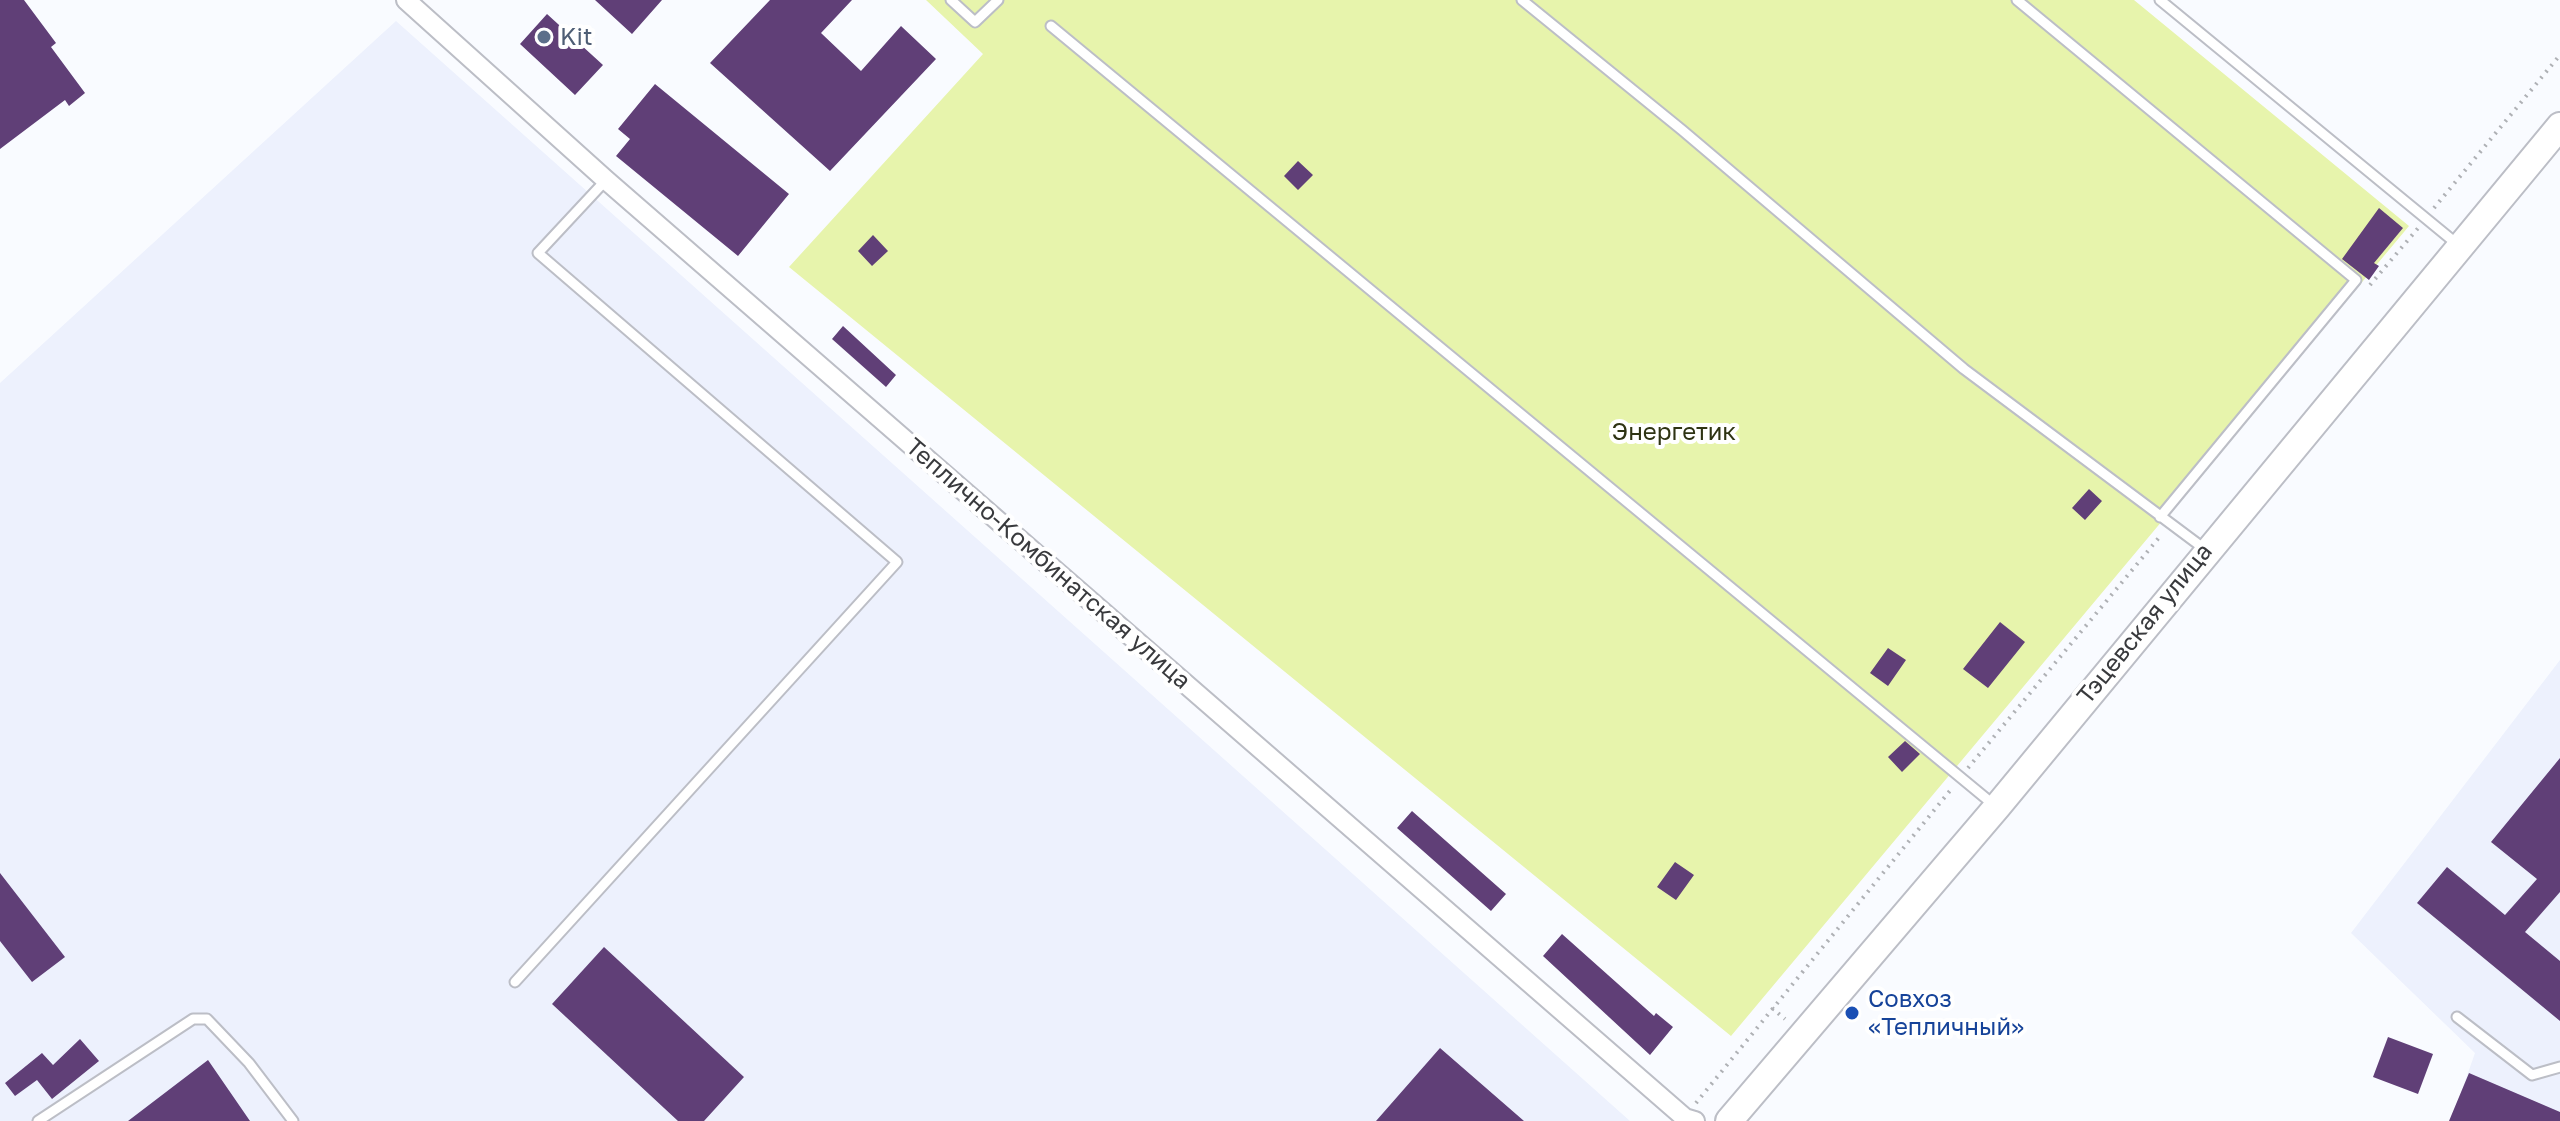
<!DOCTYPE html>
<html>
<head>
<meta charset="utf-8">
<style>
  body { margin:0 }
  canvas { display:block; background:#f9fbff }
</style>
</head>
<body>
<canvas width="2560" height="1121"></canvas>
<script>
const ctx = document.querySelector('canvas').getContext('2d');
ctx.lineJoin = 'round';
function fillPath(path, color) {
  ctx.fillStyle = color;
  ctx.fill(path, 'evenodd');
}
function toPath(rows) {
  const path = new Path2D();
  for (const r of rows) {
    path.moveTo(r[0], r[1]);
    for (let i = 2; i < r.length; i += 2) path.lineTo(r[i], r[i + 1]);
  }
  return path;
}
function strokePath(path, color, width, dash) {
  ctx.strokeStyle = color;
  ctx.lineWidth = width;
  ctx.lineCap = dash ? 'butt' : 'round';
  ctx.setLineDash(dash || []);
  ctx.stroke(path);
}
function write(font, color, halo, rows, align = 'center') {
  ctx.font = font + ' "Golos Text",sans-serif';
  ctx.lineWidth = 8;
  ctx.setLineDash([]);
  ctx.textBaseline = 'middle';
  ctx.strokeStyle = halo;
  ctx.fillStyle = color;
  for (const [text, x, y, turn = 0] of rows) {
    ctx.save();
    ctx.translate(x, y);
    ctx.rotate((+turn || 0) * Math.PI / 180);
    ctx.textAlign = isNaN(turn) ? turn : align;
    if (halo) ctx.strokeText(text, 0, 0);
    ctx.fillText(text, 0, 0);
    ctx.restore();
  }
}
fillPath(toPath([
  [396,21,1630,1121,0,1121,0,383],
  [2560,660,2560,1121,2451,1121,2475,1053,2351,933]
]), '#edf1fd');
fillPath(toPath([
  [926,0,2134,0,2409,226,1731,1036,789,267,983,54]
]), '#e7f4ac');
fillPath(toPath([
  [0,0,24,0,56,43,51,47,85,93,69,106,65,100,0,149],
  [595,0,662,0,632,34],
  [770,0,852,0,821,33,861,71,901,26,936,59,830,171,710,63],
  [547,14,603,65,575,95,520,44],
  [655,84,789,194,738,256,616,156,630,139,618,129],
  [1298,161,1313,175,1298,190,1284,176],
  [2379,208,2403,228,2374,263,2379,266,2369,280,2342,259],
  [873,235,888,251,872,266,858,251],
  [843,326,896,375,886,387,832,339],
  [2089,489,2102,501,2085,520,2072,508],
  [2000,622,2025,642,1988,688,1963,669],
  [1888,648,1906,660,1888,686,1870,673],
  [1905,741,1920,754,1902,772,1888,757],
  [2560,758,2560,892,2525,932,2560,961,2560,1021,2417,903,2447,867,2505,915,2537,879,2491,842],
  [1412,811,1506,894,1491,911,1397,828],
  [1675,862,1694,875,1676,900,1657,887],
  [0,873,65,957,32,982,0,941],
  [1562,934,1654,1016,1656,1013,1673,1027,1650,1055,1543,956],
  [604,947,744,1077,704,1121,678,1121,552,1004],
  [2388,1037,2433,1054,2418,1094,2373,1077],
  [80,1039,99,1061,52,1099,37,1080,15,1096,5,1083,42,1053,53,1065],
  [1440,1048,1524,1121,1376,1121],
  [208,1060,250,1121,128,1121],
  [2469,1073,2560,1112,2560,1121,2449,1121]
]), '#603f77');
const lane = toPath([
  [951,0,975,22,998,0],
  [1522,0,1682,130,1964,369,2206,550],
  [2017,0,2356,280,2160,517],
  [2160,0,2457,244],
  [1051,26,1994,805],
  [515,982,897,562,538,253,606,180],
  [2457,1017,2532,1075,2560,1067],
  [38,1121,193,1019,207,1019,249,1063,293,1121]
]);
const street = toPath([
  [406,0,606,180,1685,1118,1695,1121]
]);
const secondary = toPath([
  [1729,1121,1997,807,2560,126]
]);
strokePath(lane, '#bcbec6', 13);
strokePath(street, '#bcbec6', 22);
strokePath(secondary, '#bcbec6', 30);
strokePath(toPath([
  [2434,208,2560,55],
  [2370,285,2419,227],
  [1968,768,2162,534],
  [1772,1008,1785,1019],
  [1696,1103,1953,787]
]), '#afb1b5', 4, [2, 6]);
strokePath(lane, '#fff', 9);
strokePath(street, '#fff', 18);
strokePath(secondary, '#fff', 26);
for (const [x, y, r, color] of [
  [544,37,8,"#5c6f8a"],
  [1852,1013,8,"#1a4fb4"]
]) {
  const dot = new Path2D();
  dot.arc(x, y, r, 0, 2 * Math.PI);
  ctx.fillStyle = color;
  ctx.fill(dot);
  strokePath(dot, '#fff', 3);
}
write('24px', '#4e5e75', '#fff', [
  ["Kit",560,37]
], 'left');
write('24px', '#2e3313', '#fff', [
  ["Энергетик",1674,432]
]);
write('24px', '#393a3d', '#fff', [
  ["Теплично-Комбинатская улица",1048,564,41],
  ["Тэцевская улица",2145,624,-51]
]);
write('24px', '#164399', '#fff', [
  ["Совхоз",1868,999],
  ["«Тепличный»",1868,1027]
], 'left');
</script>
</body>
</html>
